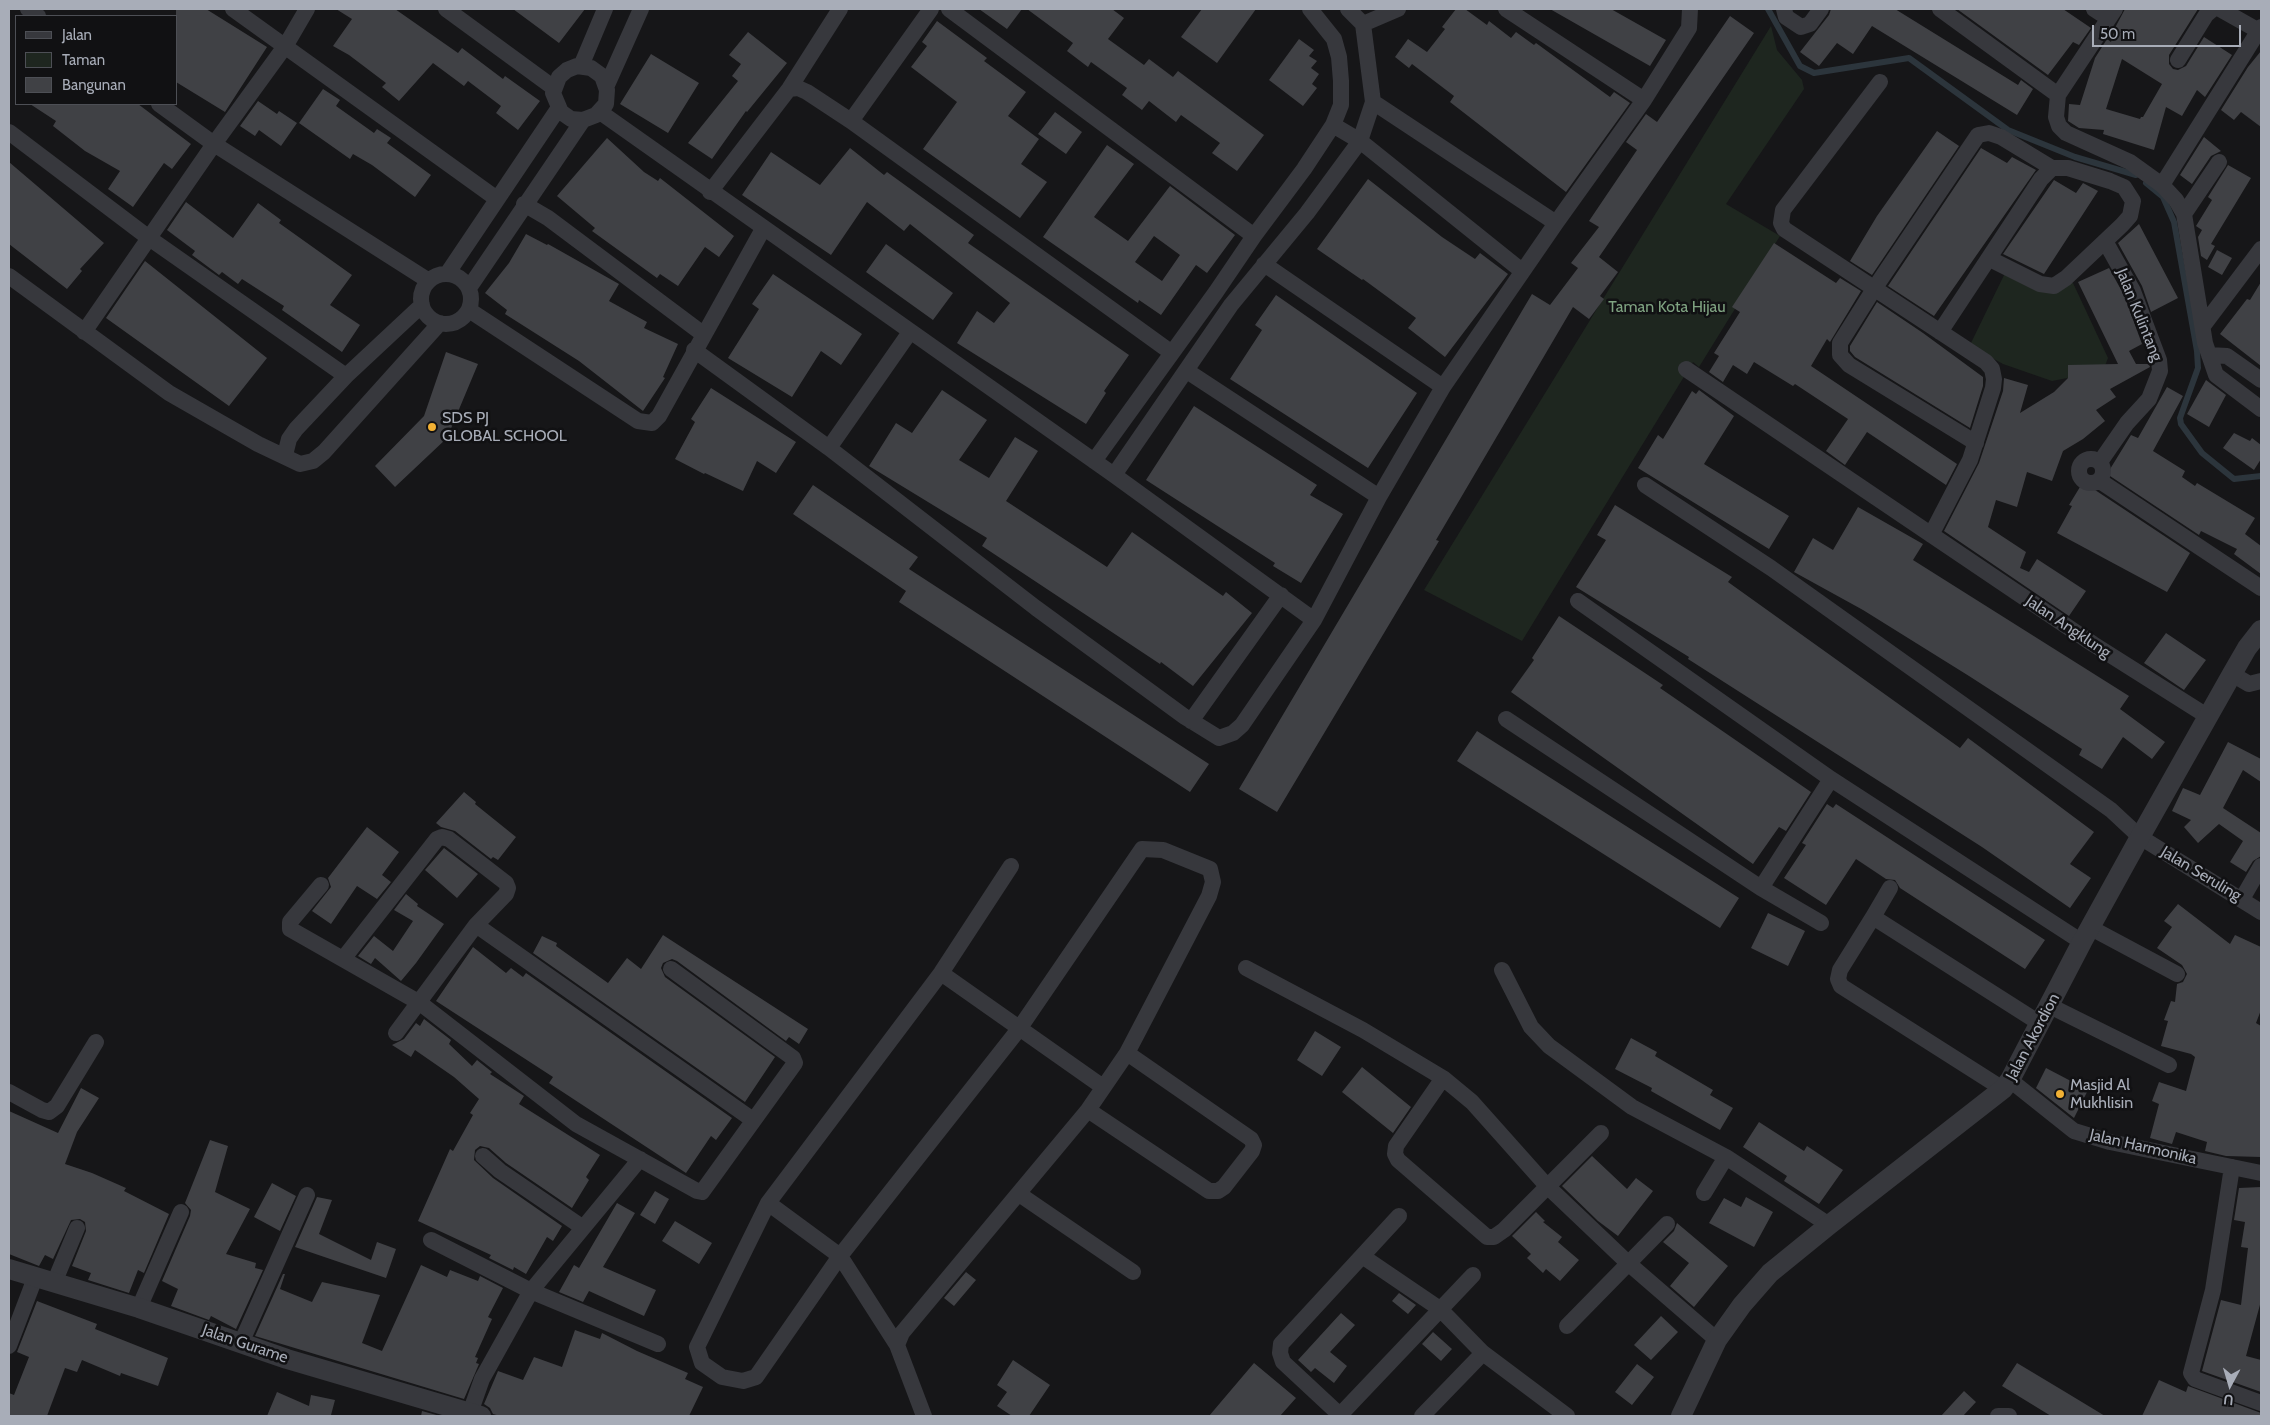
<!DOCTYPE html>
<html>
<head>
<meta charset="utf-8">
<style>
  body { margin:0 }
  #map { position:relative; width:2270px; height:1425px; overflow:hidden; background:#161618; font-family:Cabin,sans-serif }
  canvas { display:block }
  .frame { position:absolute; inset:0; border:10px solid #a8adb8; pointer-events:none }
  .legend { position:absolute; left:15px; top:15px; width:162px; height:90px; box-sizing:border-box; background:#111113; border:1px solid #4d4f55; margin:0; padding:6px 9px; list-style:none; font-size:15px; color:#a8adb8 }
  .legend li { display:flex; align-items:center; gap:10px; height:25px }
  .legend b { width:25px; border:1px solid #4d4f55 }
  .north { position:absolute; left:2205px; top:1360px; width:50px; height:50px; -webkit-text-stroke:4px #111113; paint-order:stroke; rotate:186deg; font-size:14px; font-weight:700; line-height:20px; text-align:center; color:#a8adb8 }
  .north::after { content:''; display:block; margin:auto; width:18px; height:22px; background:#a8adb8; clip-path:polygon(50% 0,100% 100%,50% 72%,0 100%) }
  .scale { position:absolute; left:2092px; top:25px; width:149px; height:22px; box-sizing:border-box; border:2px solid #a8adb8; border-top:0; padding-left:6px; font-size:15px; line-height:18px; white-space:nowrap; color:#a8adb8; -webkit-text-stroke:4px #111113; paint-order:stroke }
</style>
</head>
<body>
<div id="map">
<canvas width="2270" height="1425"></canvas>
<div class="frame"></div>
<ul class="legend">
<li><b style="height:6px;background:#37383d"></b>Jalan</li>
<li><b style="height:14px;background:#1e261f"></b>Taman</li>
<li><b style="height:14px;background:#404145"></b>Bangunan</li>
</ul>
<div class="north">U</div>
<div class="scale">50 m</div>
</div>
<script>
const ctx = document.querySelector('canvas').getContext('2d');
ctx.lineJoin = 'round';
function fillPath(path, color) {
  ctx.fillStyle = color;
  ctx.fill(path, 'evenodd');
}
function toPath(rows) {
  const path = new Path2D();
  for (const r of rows) {
    if (r.length === 3) {
      path.moveTo(r[0] + r[2], r[1]);
      path.arc(r[0], r[1], r[2], 0, 2 * Math.PI);
      continue;
    }
    path.moveTo(r[0], r[1]);
    for (let i = 2; i < r.length; i += 2) path.lineTo(r[i], r[i + 1]);
  }
  return path;
}
function strokePath(path, color, width, dash) {
  ctx.strokeStyle = color;
  ctx.lineWidth = width;
  ctx.lineCap = dash ? 'butt' : 'round';
  ctx.setLineDash(dash || []);
  ctx.stroke(path);
}
function write(font, color, halo, rows, align = 'center') {
  ctx.font = font + ' Cabin,sans-serif';
  ctx.lineWidth = 5;
  ctx.setLineDash([]);
  ctx.textBaseline = 'middle';
  ctx.strokeStyle = halo;
  ctx.fillStyle = color;
  for (const [text, x, y, turn = 0] of rows) {
    ctx.save();
    ctx.translate(x, y);
    ctx.rotate((+turn || 0) * Math.PI / 180);
    ctx.textAlign = isNaN(turn) ? turn : align;
    if (halo) ctx.strokeText(text, 0, 0);
    ctx.fillText(text, 0, 0);
    ctx.restore();
  }
}
fillPath(toPath([
  [1771,26,1777,50,1802,80,1804,89,1726,204,1780,236,1699,367,1693,362,1522,641,1424,590],
  [2006,271,2073,283,2108,358,2103,371,2052,381,2003,364,1980,351,1971,343]
]), '#1e261f');
strokePath(toPath([
  [1768,9,1800,66,1814,73,1909,58,2008,130,2075,157,2136,175],
  [2146,183,2163,197,2174,222,2197,351,2198,368,2180,418,2181,424,2202,453,2234,479,2261,476]
]), '#2c353c', 6);
fillPath(toPath([
  [176,9,206,9,267,47,225,112,176,82],
  [336,9,395,9,458,53,462,48,503,79,505,76,540,101,518,130,496,113,501,106,468,81,464,86,433,63,399,101,382,87,386,83,349,55,333,46,352,19],
  [513,9,585,9,559,43],
  [979,9,1022,9,1007,29],
  [1027,9,1112,9,1124,18,1108,39,1144,65,1149,59,1173,77,1178,71,1264,135,1237,171,1212,153,1220,143,1181,115,1176,122,1149,101,1142,110,1122,95,1127,88,1091,62,1088,67,1067,51,1073,43],
  [1202,9,1256,9,1217,63,1181,37],
  [1456,9,1465,9,1487,25,1489,21,1511,38,1516,32,1534,45,1536,43,1610,97,1614,92,1630,103,1566,192,1450,102,1454,96,1412,64,1409,68,1395,57,1408,39,1427,52,1445,29,1442,27],
  [1550,9,1611,9,1666,40,1650,66],
  [1831,9,1895,9,2018,85,2021,80,2033,89,2017,115,1872,26,1853,54,1837,43,1819,66,1800,52,1829,15],
  [1957,9,2063,9,2091,28,2079,45,2073,42,2048,75],
  [2125,9,2198,9,2169,55,2169,64,2173,69,2178,70,2186,66,2204,37,2232,55,2205,97,2197,90,2182,116,2166,107,2154,150,2103,134,2104,130,2079,128,2068,121,2069,104,2080,105,2095,58,2107,39,2111,42,2116,26],
  [2122,59,2162,84,2143,117,2141,117,2140,119,2106,109],
  [1730,16,1754,33,1599,257,1618,272,1600,296,1604,299,1589,319,1573,307,1436,540,1439,541,1277,812,1239,789,1532,294,1550,305,1578,268,1571,263,1599,227,1589,221,1637,150,1626,142,1646,114,1657,122],
  [937,21,987,58,984,61,1026,92,1008,116,1039,139,1021,164,1047,182,1020,218,923,149,957,102,911,67,927,46,922,42],
  [748,32,787,63,747,112,746,111,712,159,688,143,738,81,732,76,741,64,729,55],
  [1299,39,1314,50,1309,56,1317,61,1311,68,1319,74,1312,84,1317,88,1303,106,1269,80],
  [2261,51,2261,127,2241,112,2234,120,2221,110,2248,67],
  [651,54,699,83,668,133,620,104],
  [323,89,340,100,336,106,374,133,377,129,391,138,387,143,431,175,415,197,372,165,353,154,350,159,299,123],
  [258,101,277,114,279,111,297,123,281,146,259,130,255,136,240,126],
  [30,104,138,104,191,144,172,169,164,163,133,207,108,189,120,171,85,151,53,126,56,121],
  [1055,112,1082,132,1066,154,1038,134],
  [1937,131,1959,146,1872,275,1850,261,1877,216],
  [2204,137,2221,151,2211,156,2192,184,2180,175],
  [607,138,644,172,658,181,660,178,734,236,719,257,705,247,678,286,660,274,657,278,592,231,595,228,557,196],
  [1107,145,1134,164,1094,217,1128,241,1170,186,1235,235,1207,273,1196,265,1161,315,1139,300,1138,303,1043,237],
  [1154,236,1180,255,1162,281,1135,262],
  [850,148,884,175,887,172,974,235,968,243,1129,355,1104,391,1106,393,1086,424,957,343,977,311,994,323,1010,303,910,224,904,231,867,202,831,255,742,195,771,152,820,185],
  [1981,148,2007,163,2012,157,2036,170,1934,316,1888,286],
  [9,162,104,243,80,269,82,271,67,289,9,244],
  [2228,165,2251,178,2211,244,2215,246,2207,260,2201,256,2198,237,2202,230,2196,226,2212,200,2208,197],
  [1368,179,1442,237,1475,259,1480,253,1508,274,1445,357,1408,328,1416,318,1363,279,1362,280,1317,249],
  [2054,180,2076,193,2083,183,2098,191,2044,274,2003,254],
  [186,202,233,238,258,203,281,220,279,223,352,275,330,305,360,325,342,352,282,310,284,306,242,279,238,284,222,272,219,275,192,255,195,251,167,230],
  [2139,224,2178,298,2151,312,2142,286,2118,243],
  [526,234,547,245,548,244,619,284,609,301,647,322,644,328,678,344,663,377,665,378,643,411,579,361,505,314,507,310,485,293,509,263],
  [1774,243,1836,283,1840,278,1861,291,1830,342,1827,339,1811,366,1957,464,1946,485,1867,432,1845,465,1826,451,1848,419,1795,384,1793,386,1754,362,1747,374,1733,365,1723,382,1709,372,1719,356,1714,353,1740,312,1732,307],
  [886,244,953,293,933,320,866,272],
  [2217,250,2232,258,2222,275,2208,267],
  [145,261,267,358,229,406,106,318],
  [2109,268,2124,295,2142,344,2129,351,2136,364,2149,364,2150,367,2110,389,2116,397,2096,410,2105,421,2083,439,2063,451,2052,481,2027,472,2017,507,1996,500,1988,527,2026,552,2020,568,2029,572,2037,559,2086,591,2069,616,1944,531,1979,463,2003,391,2004,378,2028,385,2020,413,2054,392,2068,378,2068,365,2118,364,2078,282],
  [773,274,862,334,841,365,821,351,792,397,728,358,759,309,752,304],
  [2261,282,2261,366,2220,334,2247,299,2250,300],
  [1276,295,1417,393,1368,468,1230,379,1262,330,1255,325],
  [1877,302,1923,333,1983,377,1983,386,1970,428,1855,357,1850,351,1850,346],
  [446,352,478,364,447,438,395,487,375,466,424,416],
  [2206,380,2226,395,2209,427,2187,414],
  [2167,387,2183,396,2153,451,2185,471,2182,477,2195,486,2197,483,2255,518,2245,534,2261,546,2261,574,2234,554,2237,549,2201,531,2199,535,2107,474,2131,435,2138,438],
  [711,388,796,442,776,473,757,461,743,491,705,473,704,474,675,459,695,422,691,419],
  [942,390,987,420,959,460,989,478,1015,437,1038,451,1006,501,1107,567,1132,532,1223,596,1226,592,1252,613,1193,686,1161,662,1160,664,982,546,987,538,869,466,896,423,912,433],
  [1699,390,1734,416,1704,464,1789,516,1769,549,1638,468,1658,435,1663,439,1692,391,1696,394],
  [1194,406,1317,485,1310,495,1343,514,1301,583,1273,566,1275,563,1146,480],
  [2234,433,2250,441,2252,438,2261,445,2261,459,2254,470,2223,448],
  [2083,482,2190,553,2167,592,2057,533,2072,506,2069,505],
  [813,485,918,557,909,569,1209,764,1190,792,899,602,906,591,793,514],
  [1615,505,1732,577,1728,582,1960,748,1968,738,2094,832,2070,864,2091,878,2070,908,1982,847,1688,659,1689,657,1576,587,1606,540,1597,535],
  [1858,507,1923,544,1913,560,2129,696,2120,709,2165,742,2152,759,2123,737,2102,769,2079,755,2082,749,1969,676,1863,610,1794,572,1813,538,1833,550],
  [1559,616,1663,685,1660,688,1811,792,1786,831,1779,827,1753,864,1511,692,1534,660,1532,658],
  [2166,633,2206,660,2184,690,2144,663],
  [1477,731,1739,898,1720,928,1457,761],
  [2228,742,2261,759,2261,782,2243,770,2223,808,2261,833,2261,856,2253,861,2246,872,2230,862,2243,841,2219,824,2198,843,2184,827,2191,820,2172,811,2183,788,2200,795],
  [464,792,476,802,475,804,516,837,498,860,493,857,491,859,455,831,441,827,436,823],
  [1827,804,1833,808,1836,804,2045,940,2025,969,1900,888,1895,880,1886,879,1856,859,1826,905,1784,878,1806,845,1802,843],
  [367,827,399,852,382,875,391,882,377,899,357,886,331,924,312,911,331,887,328,878],
  [444,848,478,874,457,898,425,870],
  [406,894,418,904,417,906,444,924,416,963,401,981,375,958,371,964,358,956,374,936,393,951,413,921,394,910],
  [2178,904,2230,944,2235,935,2261,947,2261,1010,2256,1023,2261,1026,2261,1157,2226,1156,2205,1151,2207,1142,2176,1132,2172,1144,2150,1138,2159,1104,2152,1101,2159,1082,2186,1091,2195,1057,2191,1054,2161,1046,2168,1021,2164,1020,2171,1001,2175,1002,2177,984,2183,982,2187,974,2182,965,2157,948,2172,927,2164,921],
  [1768,913,1805,931,1788,966,1751,948],
  [663,935,808,1029,799,1044,789,1037,786,1041,677,961,672,959,663,963,661,968,665,977,775,1057,745,1102,533,953,542,936,557,943,556,946,608,983,627,958,641,969],
  [473,947,506,973,511,968,523,977,526,973,732,1118,716,1140,711,1136,686,1173,549,1083,553,1077,436,1001],
  [424,1019,451,1040,449,1044,472,1066,477,1060,492,1072,490,1074,524,1096,519,1104,600,1155,586,1177,589,1180,572,1208,506,1163,489,1148,480,1146,475,1150,474,1160,493,1178,562,1226,553,1241,547,1237,526,1274,514,1267,513,1270,489,1258,491,1255,418,1221,450,1149,453,1151,473,1115,470,1113,479,1099,454,1077,415,1050,411,1057,392,1045,404,1039,416,1023,420,1026],
  [1315,1031,1341,1047,1322,1076,1297,1060],
  [1631,1038,1657,1052,1655,1056,1713,1090,1710,1095,1733,1108,1720,1130,1651,1091,1652,1088,1615,1069],
  [1362,1067,1411,1107,1393,1133,1342,1092],
  [2046,1068,2088,1090,2074,1118,2036,1088],
  [81,1088,99,1098,77,1132,65,1164,92,1173,126,1188,124,1191,169,1214,144,1273,138,1270,129,1293,88,1280,91,1273,72,1266,86,1231,85,1222,80,1219,71,1220,53,1259,45,1255,39,1266,9,1254,9,1111,58,1133],
  [1759,1122,1804,1151,1807,1146,1843,1170,1819,1204,1784,1181,1787,1176,1743,1147],
  [210,1140,228,1146,215,1192,250,1209,226,1254,256,1263,255,1268,263,1270,236,1329,211,1316,209,1320,171,1306,178,1289,162,1281,190,1216,191,1210,185,1203],
  [1592,1156,1627,1189,1636,1178,1653,1191,1618,1236,1598,1221,1562,1186],
  [272,1183,296,1196,280,1231,254,1217],
  [2261,1187,2261,1301,2246,1356,2261,1360,2261,1392,2202,1371,2221,1300,2241,1305,2248,1248,2241,1247,2245,1222,2234,1220,2239,1188],
  [655,1191,669,1199,655,1224,640,1215],
  [317,1197,332,1200,319,1234,371,1260,377,1242,396,1249,386,1278,295,1247],
  [1746,1197,1773,1212,1754,1247,1709,1223,1724,1198,1741,1207],
  [617,1203,635,1213,603,1267,656,1290,644,1316,589,1291,583,1302,559,1292,574,1265,579,1268],
  [1536,1212,1545,1221,1543,1222,1562,1237,1558,1242,1579,1260,1560,1281,1546,1269,1543,1273,1527,1258,1531,1254,1512,1236],
  [675,1221,712,1243,699,1264,662,1241],
  [1677,1223,1728,1266,1694,1307,1670,1286,1689,1263,1663,1242,1674,1231],
  [421,1265,447,1277,450,1270,478,1281,480,1276,503,1288,488,1317,492,1319,475,1357,478,1358,476,1363,479,1364,464,1399,255,1336,283,1274,285,1274,280,1289,312,1302,322,1282,380,1295,362,1343,382,1351],
  [966,1272,976,1280,954,1306,944,1298],
  [1399,1293,1416,1305,1408,1314,1392,1301],
  [37,1301,97,1324,95,1329,168,1358,158,1386,121,1373,120,1376,82,1360,77,1372,65,1368,47,1416,9,1416,9,1393,14,1395,29,1357,17,1352],
  [1341,1313,1355,1325,1330,1352,1347,1366,1334,1383,1315,1368,1311,1372,1298,1360],
  [1661,1316,1678,1332,1651,1360,1634,1345],
  [575,1330,600,1339,602,1333,637,1351,688,1373,685,1379,703,1387,689,1416,500,1416,493,1414,490,1408,484,1404,498,1371,523,1380,534,1357,562,1367],
  [1433,1332,1452,1349,1441,1361,1422,1344],
  [1013,1360,1050,1385,1029,1416,1012,1416,997,1406,1007,1392,997,1385],
  [1254,1363,1296,1398,1280,1416,1209,1416],
  [2017,1363,2067,1393,2105,1416,2051,1416,2002,1386],
  [1637,1364,1654,1377,1632,1405,1615,1392],
  [2159,1380,2186,1392,2188,1386,2261,1413,2261,1416,2142,1416],
  [1964,1391,1976,1402,1963,1416,1941,1416],
  [277,1392,309,1406,311,1395,335,1400,331,1415,333,1416,267,1416],
  [422,1411,440,1416,421,1416]
]), '#404145');
strokePath(toPath([
  [28,9,38,16],
  [233,9,497,199],
  [446,9,554,88],
  [949,9,1254,236],
  [1506,9,1644,100],
  [1784,9,1786,17,1801,27,1810,24,1821,9],
  [1940,9,2058,95],
  [2094,9,2108,18],
  [2115,9,2058,95,2056,117,2059,126,2066,133,2130,162,2162,185,2176,200,2184,214,2205,343,2216,375,2261,409],
  [2220,9,2259,31],
  [1363,24,1398,9],
  [2178,60,2206,15,2213,9],
  [581,66,605,9],
  [1880,82,1783,210,1781,223,1784,229,1986,362,1992,369,1994,379,1993,388,1970,460,1931,535],
  [607,85,641,9],
  [789,89,798,88,807,92,851,121,1172,353],
  [1373,102,1556,223],
  [159,104,214,144,429,281],
  [600,112,1114,475,1314,620],
  [851,121,931,9],
  [1333,125,1360,141,1522,271],
  [9,132,149,238,346,376],
  [2162,185,2261,27],
  [710,192,789,89,840,9],
  [524,204,548,218,703,334],
  [2184,214,2219,162],
  [1264,264,1443,387],
  [447,274,558,109],
  [446,299,25],
  [9,276,169,393,258,444,300,464,313,461,324,452,440,323],
  [469,288,583,120,596,115,606,104,607,90,602,76,591,68,577,66,567,70,559,77,553,93,561,112,571,119,583,120],
  [469,310,638,421,652,423,659,416,763,229],
  [2203,326,2261,249],
  [84,332,214,144,286,45,307,9],
  [1940,332,2041,179,2052,168],
  [694,350,829,448,1036,608,1185,717,1219,738,1233,733,1242,725,1314,620,1379,497,1443,387,1556,223,1644,100,1689,28,1690,9],
  [2209,355,2227,356,2261,380],
  [1686,369,2093,644,2207,716],
  [1187,371,1379,497],
  [1976,443,1849,365,1840,355,1840,343,1874,289,1978,135,1989,133,2001,137,2052,168,2068,168,2110,181,2124,187,2133,201,2130,216,2122,225,2066,278,2054,286,2040,284,1990,259],
  [829,448,910,332],
  [285,455,289,439,296,429,346,376,422,305],
  [2091,471,12],
  [1094,461,1216,292,1254,236,1304,169,1333,125,1341,105,1341,81,1339,57,1334,39,1310,9],
  [2100,462,2127,423,2149,399,2160,371,2159,360,2133,291,2105,241],
  [1114,475,1231,305,1307,213,1360,141,1373,102,1363,24,1348,9],
  [2100,481,2261,588],
  [1645,485,1771,568,2111,810,2140,837,2261,912],
  [1578,601,1831,779,2082,942],
  [2232,674,2249,684,2261,681],
  [1506,719,1761,888,1821,923],
  [1191,721,1281,595],
  [321,885,290,922,290,929,420,1003,576,1124,697,1191,702,1192,795,1063,793,1058,671,969],
  [1761,888,1831,779],
  [2242,899,2261,866],
  [1873,917,1890,888],
  [2091,928,2177,974],
  [343,959,437,839,442,837,449,839,506,883,508,888,506,894,476,925],
  [1246,968,1363,1030,1443,1078,1472,1102,1546,1185,1628,1263,1717,1340],
  [1502,970,1531,1027,1549,1046,1632,1107,1726,1157,1829,1225],
  [941,973,1103,1087],
  [2050,1006,2169,1065],
  [396,1033,476,925,753,1120],
  [1443,1078,1396,1146,1395,1154,1398,1160,1487,1237,1494,1237,1504,1230,1601,1133],
  [2010,1080,2074,1131,2110,1142,2261,1173],
  [2003,1089,1841,986,1838,979,1840,970,1873,917,2041,1024],
  [9,1092,42,1110,49,1112,57,1106,96,1042],
  [1088,1110,1209,1191,1218,1191,1224,1187,1252,1151,1254,1145,1251,1139,1127,1053],
  [483,1156,500,1171,582,1227],
  [2232,1167,2213,1290,2191,1373,2195,1379,2261,1403],
  [1704,1193,1726,1157],
  [1019,1194,1133,1272],
  [768,1203,840,1256,897,1345],
  [431,1240,531,1291,658,1344],
  [1362,1256,1440,1309,1483,1353,1567,1416],
  [54,1283,77,1228],
  [139,1308,181,1212],
  [1567,1326,1667,1224],
  [241,1343,307,1195],
  [9,1346,35,1278],
  [470,1413,482,1379,531,1291,640,1159],
  [1340,1415,1473,1275],
  [924,1416,897,1345,902,1333,1088,1110,1127,1053,1209,896,1213,882,1210,869,1163,850,1142,849,1019,1029,840,1256,756,1377,743,1381,722,1377,702,1363,697,1347,768,1203,941,973,1011,866],
  [1341,1416,1283,1362,1280,1353,1281,1344,1399,1216],
  [1422,1416,1483,1353],
  [1998,1416,2009,1416]
]), '#37383d', 16);
strokePath(toPath([
  [9,1269,139,1308,287,1359,481,1416],
  [1681,1416,1717,1340,1742,1305,1770,1273,1829,1225,2003,1089,2010,1080,2082,942,2140,837,2232,674,2247,648,2261,630]
]), '#37383d', 20);
for (const [x, y, r, color] of [
  [432,427,5,"#f2b134"],
  [2060,1094,5,"#f2b134"]
]) {
  const dot = new Path2D();
  dot.arc(x, y, r, 0, 2 * Math.PI);
  ctx.fillStyle = color;
  ctx.fill(dot);
  strokePath(dot, '#111113', 2);
}
write('16px', '#7fa381', '#111113', [
  ["Taman Kota Hijau",1667,307]
]);
write('16px', '#a8adb8', '#111113', [
  ["Jalan Kulintang",2139,315,68],
  ["Jalan Angklung",2068,627,34],
  ["Jalan Seruling",2201,874,31],
  ["Jalan Akordion",2033,1037,-62],
  ["Jalan Harmonika",2143,1147,13],
  ["Jalan Gurame",245,1344,19]
]);
write('16px', '#a8adb8', '#111113', [
  ["SDS PJ",442,418],
  ["GLOBAL SCHOOL",442,436],
  ["Masjid Al",2070,1085],
  ["Mukhlisin",2070,1103]
], 'left');
</script>
</body>
</html>
